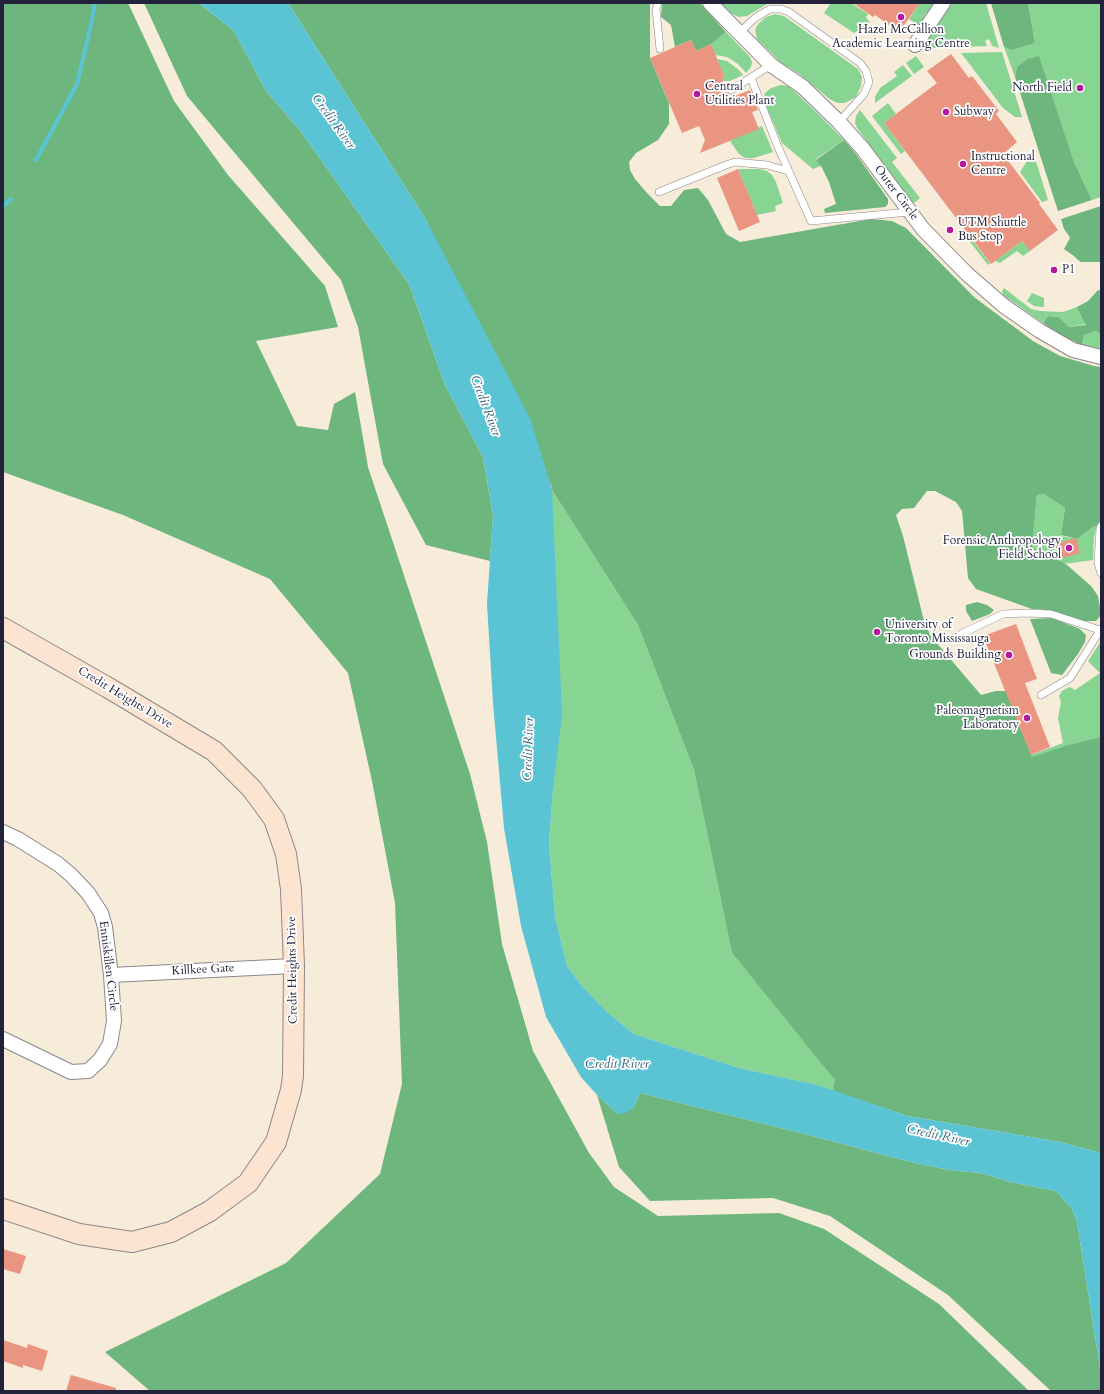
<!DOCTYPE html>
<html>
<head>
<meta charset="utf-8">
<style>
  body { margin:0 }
  #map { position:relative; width:1104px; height:1394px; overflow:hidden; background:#f6ecd9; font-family:Cardo,serif }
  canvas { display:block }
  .frame { position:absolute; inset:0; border:4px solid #22223b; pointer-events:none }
</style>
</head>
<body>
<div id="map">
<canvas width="1104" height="1394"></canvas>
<div class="frame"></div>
</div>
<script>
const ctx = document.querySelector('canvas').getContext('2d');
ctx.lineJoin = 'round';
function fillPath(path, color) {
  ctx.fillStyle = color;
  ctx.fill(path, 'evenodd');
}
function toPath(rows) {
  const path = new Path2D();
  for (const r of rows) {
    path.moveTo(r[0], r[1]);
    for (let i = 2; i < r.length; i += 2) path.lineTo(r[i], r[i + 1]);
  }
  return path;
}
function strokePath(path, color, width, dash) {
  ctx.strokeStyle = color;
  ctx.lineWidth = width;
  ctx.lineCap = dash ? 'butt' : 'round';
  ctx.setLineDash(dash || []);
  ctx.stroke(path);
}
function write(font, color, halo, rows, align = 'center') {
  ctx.font = font + ' Cardo,serif';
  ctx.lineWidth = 3.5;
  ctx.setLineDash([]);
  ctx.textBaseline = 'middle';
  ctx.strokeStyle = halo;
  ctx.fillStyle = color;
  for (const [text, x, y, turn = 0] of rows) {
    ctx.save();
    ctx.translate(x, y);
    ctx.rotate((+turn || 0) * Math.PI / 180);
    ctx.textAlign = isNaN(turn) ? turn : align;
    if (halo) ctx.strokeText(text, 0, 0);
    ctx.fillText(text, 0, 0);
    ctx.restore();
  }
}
fillPath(toPath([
  [721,3,735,3,740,4,769,3,747,16,739,17,732,14],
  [831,3,851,3,868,14,866,17,870,23,854,33,824,13],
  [920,3,936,3,929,15,926,13,924,17,926,19,920,27,909,19],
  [952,3,986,3,999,48,992,46,989,39,985,41,987,46,931,48,925,40],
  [1028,3,1101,3,1101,197,1092,200,1074,162,1039,57,1017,67,1015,77,1004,47,1012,50,1035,43],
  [775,14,784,16,858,69,862,77,861,86,856,97,845,103,838,103,831,100,798,73,781,63,757,39,755,30,758,24,766,17],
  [726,32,750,57,752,62,751,67,746,73,738,64,727,57,715,55,711,44],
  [1002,52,1022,117,1015,117,1003,108,961,53],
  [916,56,924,67,914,74,906,63],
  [717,59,727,61,739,70,743,75,730,81,723,81,722,79,725,78],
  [903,65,912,76,875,103,875,97,880,88,897,76,894,72],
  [781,85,789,86,813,109,844,140,816,159,821,166,813,169,782,143,763,99,765,93,771,88],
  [888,103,896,114,884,123,905,151,901,154,872,116],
  [860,110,897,158,892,162,920,198,914,203,912,202,857,128,855,123,856,116],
  [762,126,773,152,754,158,745,158,739,154,730,141],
  [1033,152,1048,200,1042,202,1020,172],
  [738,169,759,169,767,171,772,175,776,182,783,203,775,206,776,211,757,215],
  [969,236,990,263,988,265,967,238],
  [1022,241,1030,251,1023,256,1017,251,1000,263,995,261],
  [1004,288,1031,309,1040,311,1063,312,1077,307,1087,324,1069,327,1059,317,1048,316,1043,323,1003,295,1002,291],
  [1032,293,1044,298,1044,307,1034,306,1027,301],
  [1096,331,1101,335,1101,350,1082,345,1084,335],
  [552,490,638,625,694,770,732,953,836,1080,833,1091,816,1085,739,1068,634,1034,607,1012,582,986,567,966,555,916,549,844,553,789],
  [1044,494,1065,508,1061,536,1077,539,1093,527,1097,526,1094,536,1093,560,1064,564,1032,547,1037,495],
  [1101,641,1101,737,1068,745,1032,758,1031,755,1063,743,1058,718,1061,702,1059,696,1062,691,1069,687,1072,688,1075,690,1100,673,1088,661]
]), '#87d493');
fillPath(toPath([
  [3,3,128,3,174,101,228,175,325,286,338,327,256,341,297,426,328,430,334,404,355,392,368,467,470,774,487,842,502,944,533,1051,589,1153,614,1187,658,1216,779,1213,824,1229,939,1304,1029,1391,150,1391,105,1352,286,1263,380,1174,402,1084,395,903,372,781,348,673,270,579,123,515,3,472],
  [144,3,199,3,234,31,266,91,299,129,409,284,445,385,483,457,493,515,490,561,426,545,383,464,358,327,341,280,187,96],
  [288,3,650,3,650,58,669,103,669,124,658,140,636,153,629,162,630,170,635,179,647,193,660,206,671,206,684,190,698,188,708,200,726,234,740,242,871,219,892,221,906,228,974,297,1033,341,1060,356,1094,366,1101,367,1101,535,1097,526,1093,527,1077,539,1061,535,1065,508,1044,494,1037,495,1032,547,1067,565,1091,586,1098,596,1101,612,1101,615,1096,621,1084,621,1063,614,1039,609,1032,609,976,589,968,578,962,511,956,502,935,491,927,491,914,508,902,509,896,515,903,536,923,617,930,635,981,695,996,691,1005,691,1014,687,1012,707,1032,757,1068,745,1101,737,1101,1153,1060,1142,908,1116,833,1091,835,1080,732,953,694,770,638,625,552,490,551,485,425,218],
  [662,3,700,3,726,32,711,44,696,51,691,40,675,47,671,25,661,17],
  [991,3,1028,3,1035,43,1012,50,1004,47],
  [1039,56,1074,162,1092,200,1058,211,1015,77,1017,67,1028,59],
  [844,140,856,154,888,199,888,204,885,207,825,213,824,209,836,204,829,182,821,166,816,160],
  [1101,206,1101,262,1081,262,1078,260,1074,256,1064,249,1070,238,1069,236,1064,229,1061,219],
  [1098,290,1101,291,1101,335,1096,331,1084,335,1082,345,1063,336,1043,323,1048,316,1059,317,1069,327,1086,325,1077,307,1088,301],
  [977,602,987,605,994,610,990,614,972,621,966,611,966,605],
  [1052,618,1080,629,1086,635,1085,642,1078,654,1062,675,1051,673,1030,619],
  [640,1093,801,1133,911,1162,949,1170,981,1173,1010,1182,1056,1191,1072,1209,1077,1222,1101,1374,1101,1391,1051,1391,948,1295,830,1216,773,1198,650,1201,619,1167,597,1095,618,1114,633,1108]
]), '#6db67d');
fillPath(toPath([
  [199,3,288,3,425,218,531,420,552,490,562,715,553,789,549,844,555,916,567,966,582,986,607,1012,634,1034,739,1068,817,1085,908,1116,1060,1142,1101,1153,1101,1374,1077,1222,1072,1209,1056,1191,1010,1182,981,1173,949,1170,911,1162,801,1133,640,1093,633,1108,626,1113,618,1114,597,1095,581,1077,546,1017,521,926,504,828,493,703,487,604,493,515,483,457,445,385,409,284,299,129,266,91,234,31]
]), '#5ac4d4');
strokePath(toPath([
  [36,160,77,84,91,25,95,3],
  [3,206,11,199]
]), '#5ac4d4', 4);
fillPath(toPath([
  [853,3,920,3,899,32,875,15,873,17],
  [691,40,696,51,711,44,725,78,722,79,727,92,730,98,750,90,758,110,752,112,759,129,700,153,705,140,699,126,682,133,650,58],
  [951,54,969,78,972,76,999,111,996,114,1017,142,1003,154,1040,203,1039,204,1058,230,1030,251,1022,241,991,264,884,123,937,83,927,71],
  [738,169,760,222,739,231,717,178],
  [1076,538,1080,553,1063,558,1058,543],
  [1016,624,1037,679,1025,683,1050,747,1031,755,983,636],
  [3,1249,26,1256,20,1274,3,1269],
  [3,1340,27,1348,28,1344,48,1351,42,1371,23,1365,23,1368,3,1361],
  [71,1375,116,1388,116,1391,66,1391]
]), '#e99581');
const lane = toPath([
  [658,3,656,9,660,49],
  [739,33,755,18,763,13,770,9,781,9,789,12,860,63,866,71,869,82,864,94,839,122],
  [751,78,778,147,811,221,909,212],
  [731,90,771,65],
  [659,192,726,165,735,162,767,165,788,171],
  [1101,526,1100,528,1098,563,1101,573],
  [961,634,1003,614,1027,613,1051,614,1100,630],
  [1041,695,1070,678,1101,629]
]);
const street = toPath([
  [710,3,771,65,803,87,839,122,863,149,923,229,966,273,1004,306,1040,331,1073,350,1101,357],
  [915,45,943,3],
  [3,832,18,839,58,864,71,875,88,893,101,913,105,927,111,975,114,1021,110,1044,100,1060,88,1071,71,1072,3,1039],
  [111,975,294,966]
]);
const secondary = toPath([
  [3,628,107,687,214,751,252,789,274,819,286,854,291,889,294,966,293,1076,291,1090,276,1142,248,1183,210,1211,171,1232,132,1242,79,1234,3,1209]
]);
strokePath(lane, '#8c878a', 8);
strokePath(street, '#8c878a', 16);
strokePath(secondary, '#8c878a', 22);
strokePath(lane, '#fff', 7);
strokePath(street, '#fff', 14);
strokePath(secondary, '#fde4d0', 20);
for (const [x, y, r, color] of [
  [901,17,4,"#b5179e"],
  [1080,88,4,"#b5179e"],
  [697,94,4,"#b5179e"],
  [946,112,4,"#b5179e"],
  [963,164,4,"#b5179e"],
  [950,230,4,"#b5179e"],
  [1054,270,4,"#b5179e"],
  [1069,548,4,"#b5179e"],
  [877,632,4,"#b5179e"],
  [1009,655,4,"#b5179e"],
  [1027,718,4,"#b5179e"]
]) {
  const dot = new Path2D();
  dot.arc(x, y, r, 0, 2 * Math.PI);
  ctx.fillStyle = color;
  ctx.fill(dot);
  strokePath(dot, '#fff', 1.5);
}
write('12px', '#22223b', '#fff', [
  ["Hazel McCallion",901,30,"center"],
  ["Academic Learning Centre",901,44,"center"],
  ["Central",705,87],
  ["Utilities Plant",705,101],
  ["North Field",1072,88,"right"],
  ["Subway",954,112],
  ["Instructional",971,157],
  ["Centre",971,171],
  ["UTM Shuttle",958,223],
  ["Bus Stop",958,237],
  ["P1",1062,270],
  ["Forensic Anthropology",1061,541,"right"],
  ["Field School",1061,555,"right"],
  ["University of",885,625],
  ["Toronto Mississauga",885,639],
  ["Grounds Building",1001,655,"right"],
  ["Paleomagnetism",1019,711,"right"],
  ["Laboratory",1019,725,"right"]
], 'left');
write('12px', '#22223b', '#fff', [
  ["Outer Circle",896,193,53],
  ["Credit Heights Drive",125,698,31],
  ["Enniskillen Circle",108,966,83],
  ["Killkee Gate",203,970,-3],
  ["Credit Heights Drive",293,970,-91]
]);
write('italic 13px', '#386378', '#fff', [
  ["Credit River",333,122,54],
  ["Credit River",485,406,69],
  ["Credit River",529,749,-88],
  ["Credit River",617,1065],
  ["Credit River",938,1136,12]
]);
</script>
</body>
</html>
